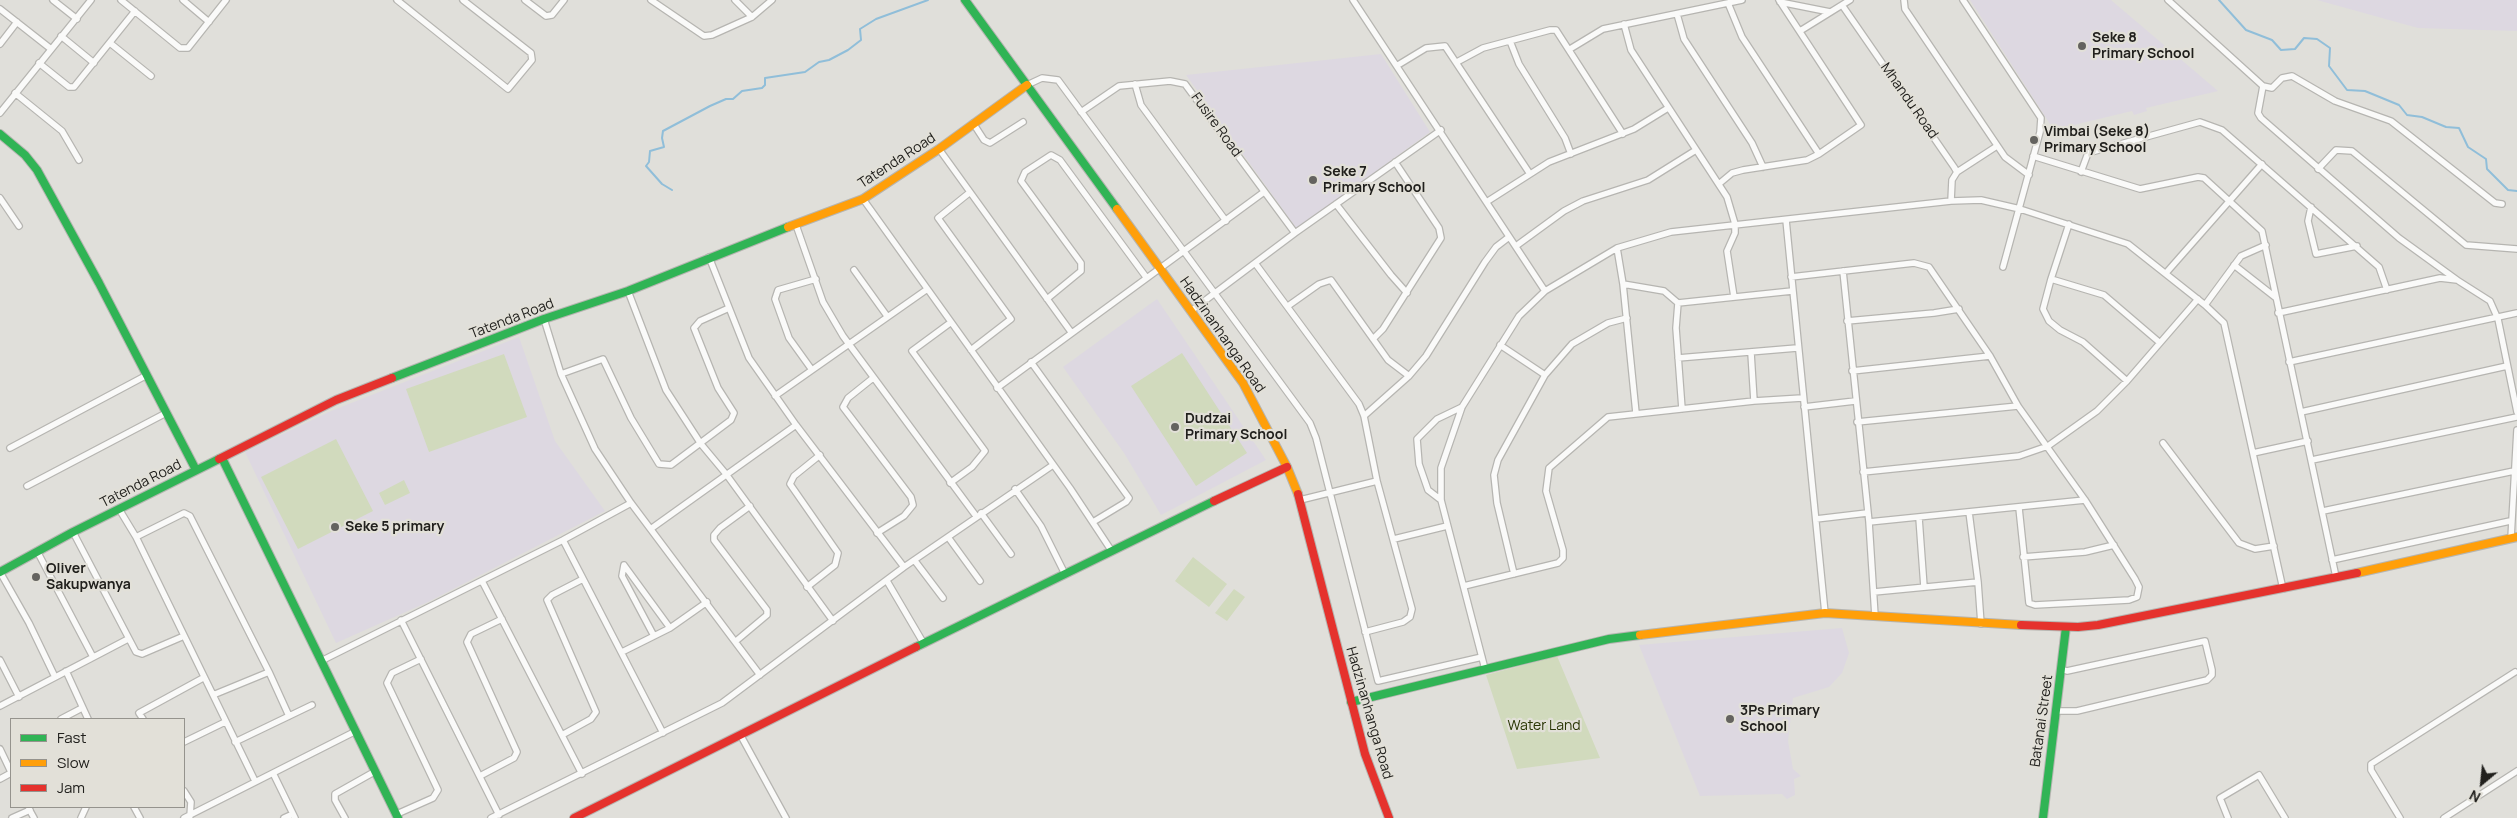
<!DOCTYPE html>
<html>
<head>
<meta charset="utf-8">
<style>
  body { margin:0 }
  #map { position:relative; width:2517px; height:818px; overflow:hidden; background:#e0dfda; font-family:Manrope,sans-serif }
  canvas { display:block }
  .legend { position:absolute; left:10px; top:718px; width:175px; height:90px; box-sizing:border-box; background:#e2e0d8; border:1px solid #95938d; margin:0; padding:6px 9px; list-style:none; font-size:15px; color:#21201d }
  .legend li { display:flex; align-items:center; gap:10px; height:25px }
  .legend b { width:25px; border:1px solid #95938d }
  .north { position:absolute; left:2457px; top:758px; width:50px; height:50px; -webkit-text-stroke:4px #e2e0d8; paint-order:stroke; rotate:208deg; font-size:14px; font-weight:700; line-height:20px; text-align:center; color:#21201d }
  .north::after { content:''; display:block; margin:auto; width:18px; height:22px; background:#21201d; clip-path:polygon(50% 0,100% 100%,50% 72%,0 100%) }
</style>
</head>
<body>
<div id="map">
<canvas width="2517" height="818"></canvas>
<ul class="legend">
<li><b style="height:6px;background:#30b455"></b>Fast</li>
<li><b style="height:6px;background:#ff9f0a"></b>Slow</li>
<li><b style="height:6px;background:#e5322d"></b>Jam</li>
</ul>
<div class="north">N</div>
</div>
<script>
const ctx = document.querySelector('canvas').getContext('2d');
ctx.lineJoin = 'round';
function fillPath(path, color) {
  ctx.fillStyle = color;
  ctx.fill(path, 'evenodd');
}
function toPath(rows) {
  const path = new Path2D();
  for (const r of rows) {
    path.moveTo(r[0], r[1]);
    for (let i = 2; i < r.length; i += 2) path.lineTo(r[i], r[i + 1]);
  }
  return path;
}
function strokePath(path, color, width, dash) {
  ctx.strokeStyle = color;
  ctx.lineWidth = width;
  ctx.lineCap = dash ? 'butt' : 'round';
  ctx.setLineDash(dash || []);
  ctx.stroke(path);
}
function write(font, color, halo, rows, align = 'center') {
  ctx.font = font + ' Manrope,sans-serif';
  ctx.lineWidth = 4.5;
  ctx.setLineDash([]);
  ctx.textBaseline = 'middle';
  ctx.strokeStyle = halo;
  ctx.fillStyle = color;
  for (const [text, x, y, turn = 0] of rows) {
    ctx.save();
    ctx.translate(x, y);
    ctx.rotate((+turn || 0) * Math.PI / 180);
    ctx.textAlign = isNaN(turn) ? turn : align;
    if (halo) ctx.strokeText(text, 0, 0);
    ctx.fillText(text, 0, 0);
    ctx.restore();
  }
}
fillPath(toPath([
  [1970,0,2111,0,2218,91,2146,108,2147,111,2134,115,2132,111,2061,128,2050,124],
  [2317,0,2517,0,2517,31,2418,28],
  [1381,54,1430,132,1297,229,1186,75],
  [1157,299,1266,460,1161,515,1124,453,1063,367],
  [519,337,555,441,605,511,428,602,336,643,245,452,331,411],
  [1842,628,1849,653,1842,673,1829,687,1793,698,1788,741,1793,769,1801,776,1794,779,1795,795,1787,799,1782,794,1700,796,1639,645]
]), '#ddd8e1');
fillPath(toPath([
  [1182,353,1247,453,1196,486,1131,386],
  [504,354,527,417,429,452,406,389],
  [336,439,373,511,298,549,261,477],
  [404,480,410,493,385,505,379,493],
  [1193,557,1227,584,1209,607,1175,581],
  [1234,589,1245,597,1227,621,1215,613],
  [1557,656,1600,758,1517,769,1486,675]
]), '#d1dabd');
strokePath(toPath([
  [2219,0,2246,30,2272,40,2281,50,2295,49,2304,38,2317,39,2330,48,2329,66,2347,90,2365,91,2399,105,2407,115,2422,117,2446,127,2459,128,2468,147,2486,159,2487,169,2508,190,2517,191],
  [672,190,662,184,646,166,649,162,650,151,664,147,662,138,663,131,710,106,726,99,733,99,742,91,762,88,765,85,765,78,805,72,819,62,829,60,848,50,861,40,860,29,876,19,928,0]
]), '#90bed9', 2);
const street = toPath([
  [53,0,77,19],
  [121,0,180,48,188,48,226,0],
  [183,0,209,22],
  [397,0,508,89,532,60,531,53,463,0],
  [525,0,546,16,552,15,564,0],
  [651,0,704,36,712,35,752,17,772,0],
  [735,0,752,17],
  [1353,0,1545,291],
  [1904,0,1905,9,2005,157,2029,175],
  [1963,0,2041,118,2040,132,2003,267],
  [2168,0,2263,86,2258,113,2261,118,2399,238,2457,280],
  [1780,2,1830,12],
  [1728,3,1742,37,1819,154],
  [1842,5,1954,167,1957,172,1952,180,1951,201],
  [0,9,51,49],
  [1677,14,1684,39,1752,143,1763,167],
  [1624,24,1631,50,1727,197,1735,224,1735,233,1727,251,1734,297],
  [1800,31,1850,0],
  [61,36,94,63],
  [1510,41,1519,64,1565,138,1571,154],
  [110,43,151,76],
  [0,44,17,22],
  [1570,49,1603,29,1742,0],
  [1457,62,1483,48,1550,30,1556,30,1623,134],
  [39,63,69,87,74,87,135,11],
  [1398,65,1426,48,1445,46,1530,174],
  [1135,84,1141,105,1226,221],
  [1027,85,1042,78,1058,80,1310,423,1316,438,1378,681,1482,657],
  [2263,86,2272,88,2282,78,2292,76,2335,101,2391,121,2495,203,2502,204],
  [15,93,62,131,79,160],
  [1081,112,1119,86,1170,81,1185,84,1295,233],
  [0,113,91,0],
  [973,123,984,140,990,143,1023,122],
  [939,149,1071,332],
  [2033,156,2140,189,2198,177,2204,178,2262,231,2336,577],
  [2318,169,2336,150,2352,151,2466,245,2517,249],
  [1957,172,1997,146],
  [2081,172,2088,153,2200,122,2222,130,2379,267,2387,290],
  [1720,183,1732,173,1743,170,1807,160,1819,154,1861,125,1779,0],
  [969,193,938,218,1011,319,971,350],
  [0,198,19,226],
  [863,199,1070,488,1111,550],
  [1488,201,1549,162,1634,129,1668,108],
  [1336,204,1391,275,1407,293],
  [2311,207,2308,221,2316,254,2357,246],
  [1786,220,1825,613],
  [2069,224,2051,279,2043,309,2049,321,2060,330,2083,342,2127,381],
  [796,225,823,302,843,336,976,516],
  [1516,246,1564,211,1583,201,1648,180,1696,150],
  [1617,248,1623,284,1636,413],
  [709,257,749,358,796,425,904,567],
  [1255,263,1359,404,1364,416,1377,481,1412,609,1410,617,1403,622,1365,632],
  [2234,265,2275,297],
  [854,270,887,316],
  [1843,271,1869,522,1875,616],
  [2166,273,2262,164],
  [1791,277,1914,263,1929,267,1990,356,2018,406,2085,500,2135,579,2139,587,2137,597,2129,600,2035,605,2029,603,2019,508],
  [2051,279,2104,295,2159,342],
  [1623,284,1664,291,1678,303,1676,328,1682,409],
  [628,291,666,390,701,444,726,474,833,621],
  [1047,299,1081,271,1081,263,1021,181,1025,172,1051,155,1060,160,1146,277],
  [1678,303,1792,291],
  [2205,305,2241,256,2266,245],
  [1288,306,1319,284,1331,280,1388,360,1409,376],
  [1191,311,1295,233,1441,130],
  [2278,313,2440,278,2457,280,2490,301,2498,319,2517,412],
  [544,319,561,374,595,449,631,503,760,675],
  [1847,321,1934,313,1959,309],
  [950,323,912,351,985,451,972,467,950,483],
  [1373,339,1383,329,1441,238,1439,228,1395,162],
  [1500,345,1545,375],
  [1751,353,1754,401],
  [1678,358,1797,348],
  [1031,362,1129,498,1126,502,1093,522],
  [2289,362,2517,313],
  [812,370,789,338,775,299,778,290,816,279],
  [1852,371,1990,356],
  [561,374,603,359,631,418,659,464,671,465,731,420,734,413,718,388,694,328,700,321,729,308],
  [873,378,848,398,843,407,911,497,913,505,904,516,877,533],
  [997,388,1264,192],
  [775,396,926,290],
  [1804,407,1855,401],
  [2301,412,2507,366],
  [1364,416,1409,376,1426,356,1485,262,1496,247,1509,237],
  [1857,422,2018,406],
  [2163,443,2239,543,2255,549,2274,546],
  [10,448,147,375],
  [2253,453,2308,441],
  [2312,460,2517,417],
  [1863,472,2019,456,2048,446,2097,411,2127,381,2198,299],
  [27,486,166,413],
  [1015,489,1041,526,1065,574],
  [1300,500,1377,481],
  [1441,500,1428,490,1419,464,1417,439,1437,419,1462,407],
  [119,509,136,537,255,781],
  [2323,511,2514,471],
  [981,513,1011,554],
  [1919,518,1924,587],
  [1816,519,1867,513],
  [1869,522,2085,500],
  [652,528,796,425],
  [73,532,136,652,142,654,184,636],
  [136,537,184,513,190,516,269,672,213,695],
  [948,537,980,581],
  [2511,538,2517,430],
  [1394,539,1447,526],
  [563,540,663,733],
  [37,551,93,657],
  [2023,557,2085,552,2114,545],
  [2332,560,2510,521],
  [915,561,943,598],
  [0,572,29,623,55,677],
  [1514,574,1497,503,1494,475,1498,460,1545,375,1572,344,1608,323,1627,318],
  [482,581,582,774],
  [887,581,924,644],
  [1978,582,1981,624],
  [1464,586,1558,563,1563,558,1563,550,1546,491,1549,468,1608,417,1754,401,1802,398],
  [807,587,835,565,838,553,790,484,794,476,820,455],
  [1874,592,1978,582,1969,512],
  [401,620,499,815],
  [654,636,622,576,624,565,670,628],
  [736,641,767,615,767,610,714,540,714,535,720,528,750,506],
  [622,652,670,628,707,602],
  [0,660,19,697],
  [321,661,563,540,631,503],
  [1485,669,1441,500,1441,468,1462,407,1519,316,1545,291,1617,248,1671,232,1951,201,1981,200,2020,209,2128,244,2205,305,2224,323,2283,589],
  [66,671,88,719],
  [269,672,289,716],
  [0,706,128,639],
  [2055,711,2077,711,2207,680,2212,675,2212,670,2205,641,2067,671,2061,669],
  [61,719,82,708],
  [143,719,139,713,203,678],
  [562,735,591,719,596,712,547,600,552,595,583,579],
  [741,736,786,818],
  [184,742,225,722],
  [235,742,312,705],
  [0,749,11,772],
  [273,773,295,818],
  [480,776,514,758,517,752,467,642,471,634,502,619],
  [0,779,11,773],
  [184,791,191,802,190,816],
  [134,807,140,818],
  [29,809,34,818],
  [397,814,433,798,438,790,387,683,392,673,421,659],
  [12,818,30,810],
  [81,818,86,807],
  [184,818,356,731],
  [284,818,293,814],
  [345,818,335,800,335,794,374,772],
  [491,818,722,703,904,567,1053,465],
  [2228,818,2220,798,2259,775,2285,818],
  [2400,818,2371,770,2371,764,2515,672],
  [2444,818,2517,771]
]);
const fast = toPath([
  [965,0,1117,209],
  [0,134,25,155,37,170,99,283,196,470],
  [392,378,544,319,628,291,788,227],
  [222,458,398,818],
  [0,572,73,532,219,459],
  [916,647,1214,501],
  [1351,702,1609,639,1640,635],
  [2043,818,2066,627]
]);
const slow = toPath([
  [1117,209,1243,383,1287,467,1298,494],
  [788,227,863,199,939,149,1027,85],
  [2357,573,2517,537],
  [1640,635,1825,613,2021,625]
]);
const jam = toPath([
  [219,459,336,400,392,378],
  [1298,494,1365,754,1389,818],
  [1214,501,1287,467],
  [2021,625,2078,627,2098,625,2357,573],
  [574,818,916,647]
]);
strokePath(street, '#b6b5b1', 8);
strokePath(fast, '#b6b5b1', 10);
strokePath(slow, '#b6b5b1', 10);
strokePath(jam, '#b6b5b1', 10);
strokePath(street, '#fafaf9', 5.5);
strokePath(fast, '#30b455', 8);
strokePath(slow, '#ff9f0a', 8);
strokePath(jam, '#e5322d', 8);
for (const [x, y, r, color] of [
  [2082,46,5,"#64635f"],
  [2034,140,5,"#64635f"],
  [1313,180,5,"#64635f"],
  [1175,427,5,"#64635f"],
  [335,527,5,"#64635f"],
  [36,577,5,"#64635f"],
  [1730,719,5,"#64635f"]
]) {
  const dot = new Path2D();
  dot.arc(x, y, r, 0, 2 * Math.PI);
  ctx.fillStyle = color;
  ctx.fill(dot);
  strokePath(dot, '#e2e0d8', 2);
}
write('bold 14px', '#21201d', '#e2e0d8', [
  ["Seke 8",2092,38],
  ["Primary School",2092,54],
  ["Vimbai (Seke 8)",2044,132],
  ["Primary School",2044,148],
  ["Seke 7",1323,172],
  ["Primary School",1323,188],
  ["Dudzai",1185,419],
  ["Primary School",1185,435],
  ["Seke 5 primary",345,527],
  ["Oliver",46,569],
  ["Sakupwanya",46,585],
  ["3Ps Primary",1740,711],
  ["School",1740,727]
], 'left');
write('14px', '#21201d', '#e2e0d8', [
  ["Mhandu Road",1909,101,55],
  ["Fusire Road",1216,125,54],
  ["Tatenda Road",897,161,-33],
  ["Tatenda Road",512,319,-21],
  ["Hadzinanhanga Road",1222,335,55],
  ["Tatenda Road",141,484,-27],
  ["Hadzinanhanga Road",1369,713,74],
  ["Batanai Street",2042,721,-82]
]);
write('14px', '#293504', '#e2e0d8', [
  ["Water Land",1544,726]
]);
</script>
</body>
</html>
